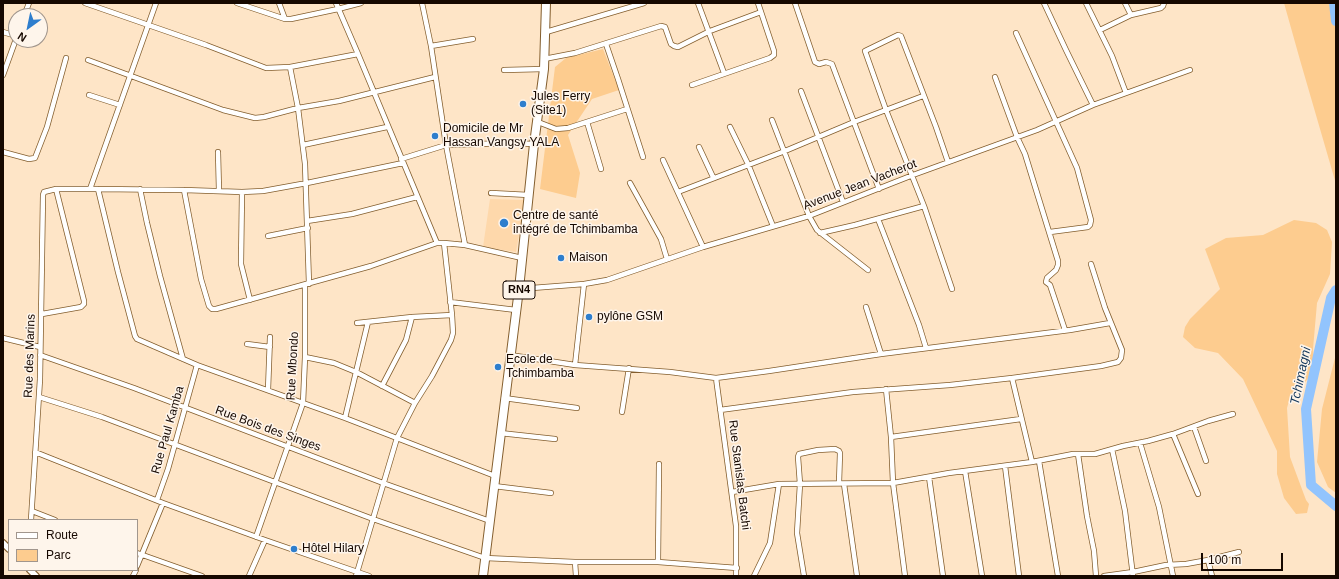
<!DOCTYPE html>
<html>
<head>
<meta charset="utf-8">
<style>
  body { margin:0 }
  #map { position:relative; width:1339px; height:579px; overflow:hidden; background:#fee5c7; font-family:Helvetica,sans-serif }
  canvas { display:block }
  .frame { position:absolute; inset:0; border:4px solid #160800; pointer-events:none }
  .legend { position:absolute; left:8px; top:519px; width:130px; height:52px; box-sizing:border-box; background:#fef5eb; border:1px solid #a1968d; margin:0; padding:5px 7px; list-style:none; font-size:12px; color:#160800 }
  .legend li { display:flex; align-items:center; gap:8px; height:20px }
  .legend b { width:20px; border:1px solid #a1968d }
  .north { position:absolute; left:8px; top:8px; width:40px; height:40px; box-sizing:border-box; background:#fef5eb; border:1px solid #a1968d; border-radius:50%; rotate:213deg; font-size:11px; font-weight:700; line-height:16px; text-align:center; color:#160800 }
  .north::after { content:''; display:block; margin:auto; width:14px; height:18px; background:#2e7ecd; clip-path:polygon(50% 0,100% 100%,50% 72%,0 100%) }
  .scale { position:absolute; left:1201px; top:553px; width:82px; height:18px; box-sizing:border-box; border:2px solid #160800; border-top:0; padding-left:5px; font-size:12px; line-height:14px; white-space:nowrap; color:#160800; -webkit-text-stroke:3px #fef5eb; paint-order:stroke }
</style>
</head>
<body>
<div id="map">
<canvas width="1339" height="579"></canvas>
<div class="frame"></div>
<ul class="legend">
<li><b style="height:5px;background:#fff"></b>Route</li>
<li><b style="height:11px;background:#fdcc8f"></b>Parc</li>
</ul>
<div class="north">N</div>
<div class="scale">100 m</div>
</div>
<script>
const ctx = document.querySelector('canvas').getContext('2d');
ctx.lineJoin = 'round';
function fillPath(path, color) {
  ctx.fillStyle = color;
  ctx.fill(path, 'evenodd');
}
function toPath(rows) {
  const path = new Path2D();
  for (const r of rows) {
    path.moveTo(r[0], r[1]);
    for (let i = 2; i < r.length; i += 2) path.lineTo(r[i], r[i + 1]);
  }
  return path;
}
function strokePath(path, color, width, dash) {
  ctx.strokeStyle = color;
  ctx.lineWidth = width;
  ctx.lineCap = dash ? 'butt' : 'round';
  ctx.setLineDash(dash || []);
  ctx.stroke(path);
}
function write(font, color, halo, rows, align = 'center') {
  ctx.font = font + ' Helvetica,sans-serif';
  ctx.lineWidth = 3;
  ctx.setLineDash([]);
  ctx.textBaseline = 'middle';
  ctx.strokeStyle = halo;
  ctx.fillStyle = color;
  for (const [text, x, y, turn = 0] of rows) {
    ctx.save();
    ctx.translate(x, y);
    ctx.rotate((+turn || 0) * Math.PI / 180);
    ctx.textAlign = isNaN(turn) ? turn : align;
    if (halo) ctx.strokeText(text, 0, 0);
    ctx.fillText(text, 0, 0);
    ctx.restore();
  }
}
fillPath(toPath([
  [490,199,525,200,516,252,483,247]
]), '#fed8ab');
fillPath(toPath([
  [1284,3,1336,3,1336,184,1300,60],
  [603,49,619,90,592,99,568,135,580,173,576,198,540,189,555,67,566,58],
  [1294,220,1316,223,1327,230,1332,242,1330,274,1317,303,1313,349,1315,366,1310,377,1290,397,1287,408,1290,457,1306,500,1309,504,1307,513,1296,514,1284,498,1277,474,1277,451,1243,379,1218,353,1195,348,1183,337,1185,327,1190,319,1220,289,1205,249,1226,238,1263,235],
  [1336,354,1336,493,1328,487,1317,462,1322,409]
]), '#fdcc8f');
strokePath(toPath([
  [1334,3,1336,21],
  [1336,290,1331,298,1306,409,1311,485,1336,506]
]), '#92c4fd', 10);
const minor = toPath([
  [85,3,206,45,266,68,290,67,358,54],
  [237,3,285,19,291,19,338,9,361,3],
  [279,3,285,19],
  [336,3,358,54,437,243],
  [422,3,431,46,446,145,465,245],
  [698,3,724,73],
  [795,3,815,62,819,64,826,62,832,64,879,189],
  [1044,3,1066,50,1093,105],
  [1086,3,1112,56,1126,93],
  [1125,3,1131,15],
  [24,16,29,3],
  [1100,30,1131,15,1161,8,1163,6,1164,3],
  [3,32,16,36],
  [546,32,644,3],
  [1016,33,1077,168,1091,220,1090,225,1088,227,1050,232],
  [606,44,618,79,643,157],
  [431,46,473,39],
  [544,59,575,53,661,26,665,27,671,44,674,46,678,47,710,31,761,12],
  [88,60,223,110,255,118,264,117,298,108,339,101,435,77],
  [290,67,298,108,305,164,309,284],
  [504,70,544,69],
  [3,75,16,39],
  [995,77,1017,137,1025,154,1058,261,1058,265,1056,270,1047,278,1046,282,1050,285,1065,330],
  [692,85,770,58,774,55,774,51,758,3],
  [801,91,843,202],
  [89,95,120,105],
  [772,120,809,216,817,230,868,270],
  [538,122,556,129,568,128,627,109],
  [587,122,601,169],
  [730,127,748,164,773,226],
  [303,145,387,127],
  [699,147,713,177],
  [3,152,29,159,35,158,47,127,66,58],
  [218,152,219,191],
  [401,159,446,145,510,143,534,144],
  [663,160,703,247],
  [948,162,936,127,901,36,898,35,865,51,886,110,924,206,952,289],
  [630,183,661,239,667,259],
  [90,189,156,3],
  [98,189,118,272,135,336,137,339,197,365,345,418,495,476],
  [140,189,147,223,160,276,183,359],
  [184,190,201,279,209,306,212,309,216,309,371,266,437,243,444,243,465,245,522,258],
  [242,192,241,264,250,300],
  [678,192,785,151,854,122,923,96],
  [491,193,529,195],
  [878,219,919,325,926,348],
  [307,221,352,214,417,197],
  [820,233,855,225,924,206],
  [268,236,308,228],
  [519,289,584,284,607,280,703,247,809,216,913,175,1037,130,1093,105,1190,70],
  [450,302,516,310],
  [866,307,881,354],
  [42,314,81,307,84,304,84,301,56,189],
  [357,323,412,317,452,315],
  [3,338,40,347],
  [247,344,270,347],
  [40,355,134,388,383,483,490,521],
  [510,355,575,365,670,372,716,378,769,371,881,354,1070,330,1110,323],
  [305,357,334,363,356,372,415,403],
  [575,365,584,284],
  [716,378,736,526,736,576],
  [1012,378,1032,462],
  [382,386,406,340,412,317],
  [886,389,891,437,893,483,905,576],
  [268,390,270,337],
  [39,397,102,417,373,519,485,558,575,562,658,562,737,568],
  [504,398,577,408],
  [720,410,853,392,950,385,1012,378,1101,366,1118,362,1121,358,1122,350,1105,308,1091,264],
  [622,412,629,368],
  [345,418,368,322],
  [1194,427,1206,461],
  [500,433,555,439],
  [1173,434,1198,494],
  [891,437,1021,419],
  [1140,443,1159,507,1173,576],
  [1112,449,1125,511,1133,576],
  [35,452,163,503,265,540,369,576],
  [1078,454,1087,516,1094,551,1096,576],
  [1039,461,1058,576],
  [1005,466,1019,576],
  [965,471,982,576],
  [929,477,943,576],
  [844,484,857,576],
  [494,486,551,493],
  [732,492,779,484,893,483,949,473,1032,462,1073,454,1095,454,1123,446,1148,441,1173,434,1208,421,1233,414],
  [157,500,168,469,197,365],
  [32,511,55,520],
  [31,520,40,379,43,195,44,192,56,189,98,189,184,190,242,192,263,191,307,183,403,163],
  [256,537,303,403,305,357,305,285],
  [137,553,202,576],
  [1208,560,1212,576],
  [575,562,576,576],
  [658,562,659,464],
  [137,566,163,503],
  [133,576,136,570],
  [249,576,265,540],
  [356,576,397,438,415,403,432,376,451,340,453,333,452,315,444,243],
  [754,576,770,543,779,484],
  [804,576,797,533,800,484,798,457,799,454,818,450,835,449,839,451,840,453,839,483],
  [1104,576,1133,572,1166,565,1186,564,1208,560,1239,552]
]);
const tertiary = toPath([
  [3,543,9,549],
  [30,570,36,576]
]);
const trunk = toPath([
  [483,576,519,289,534,144,544,69,546,3]
]);
strokePath(minor, '#835e2e', 6);
strokePath(tertiary, '#835e2e', 8);
strokePath(trunk, '#835e2e', 10);
strokePath(minor, '#fff', 4.5);
strokePath(tertiary, '#fff', 5.5);
strokePath(trunk, '#fff', 8);
for (const [x, y, r, color] of [
  [523,104,4,"#2e7ecd"],
  [435,136,4,"#2e7ecd"],
  [504,223,5,"#2e7ecd"],
  [561,258,4,"#2e7ecd"],
  [589,317,4,"#2e7ecd"],
  [498,367,4,"#2e7ecd"],
  [294,549,4,"#2e7ecd"]
]) {
  const dot = new Path2D();
  dot.arc(x, y, r, 0, 2 * Math.PI);
  ctx.fillStyle = color;
  ctx.fill(dot);
  strokePath(dot, '#fef5eb', 1.5);
}
for (const [x, y, w] of [
  [519,290,32]
]) {
  const box = new Path2D();
  box.roundRect(x - w / 2, y - 9, w, 18, 3);
  ctx.fillStyle = '#fef5eb';
  ctx.fill(box);
  strokePath(box, '#160800', 1);
}
write('bold 11px', '#160800', null, [
  ["RN4",519,290]
]);
write('12px', '#160800', '#fef5eb', [
  ["Jules Ferry",531,97],
  ["(Site1)",531,111],
  ["Domicile de Mr",443,129],
  ["Hassan Vangsy YALA",443,143],
  ["Centre de santé",513,216],
  ["intégré de Tchimbamba",513,230],
  ["Maison",569,258],
  ["pylône GSM",597,317],
  ["Ecole de",506,360],
  ["Tchimbamba",506,374],
  ["Hôtel Hilary",302,549]
], 'left');
write('12px', '#160800', '#fef5eb', [
  ["Avenue Jean Vacherot",860,185,-21],
  ["Rue des Marins",30,356,-88],
  ["Rue Mbondo",293,366,-87],
  ["Rue Bois des Singes",268,429,20],
  ["Rue Paul Kamba",168,430,-74],
  ["Rue Stanislas Batchi",739,475,83]
]);
write('italic 13px', '#12365a', '#fef5eb', [
  ["Tchimagni",1301,376,-78]
]);
</script>
</body>
</html>
